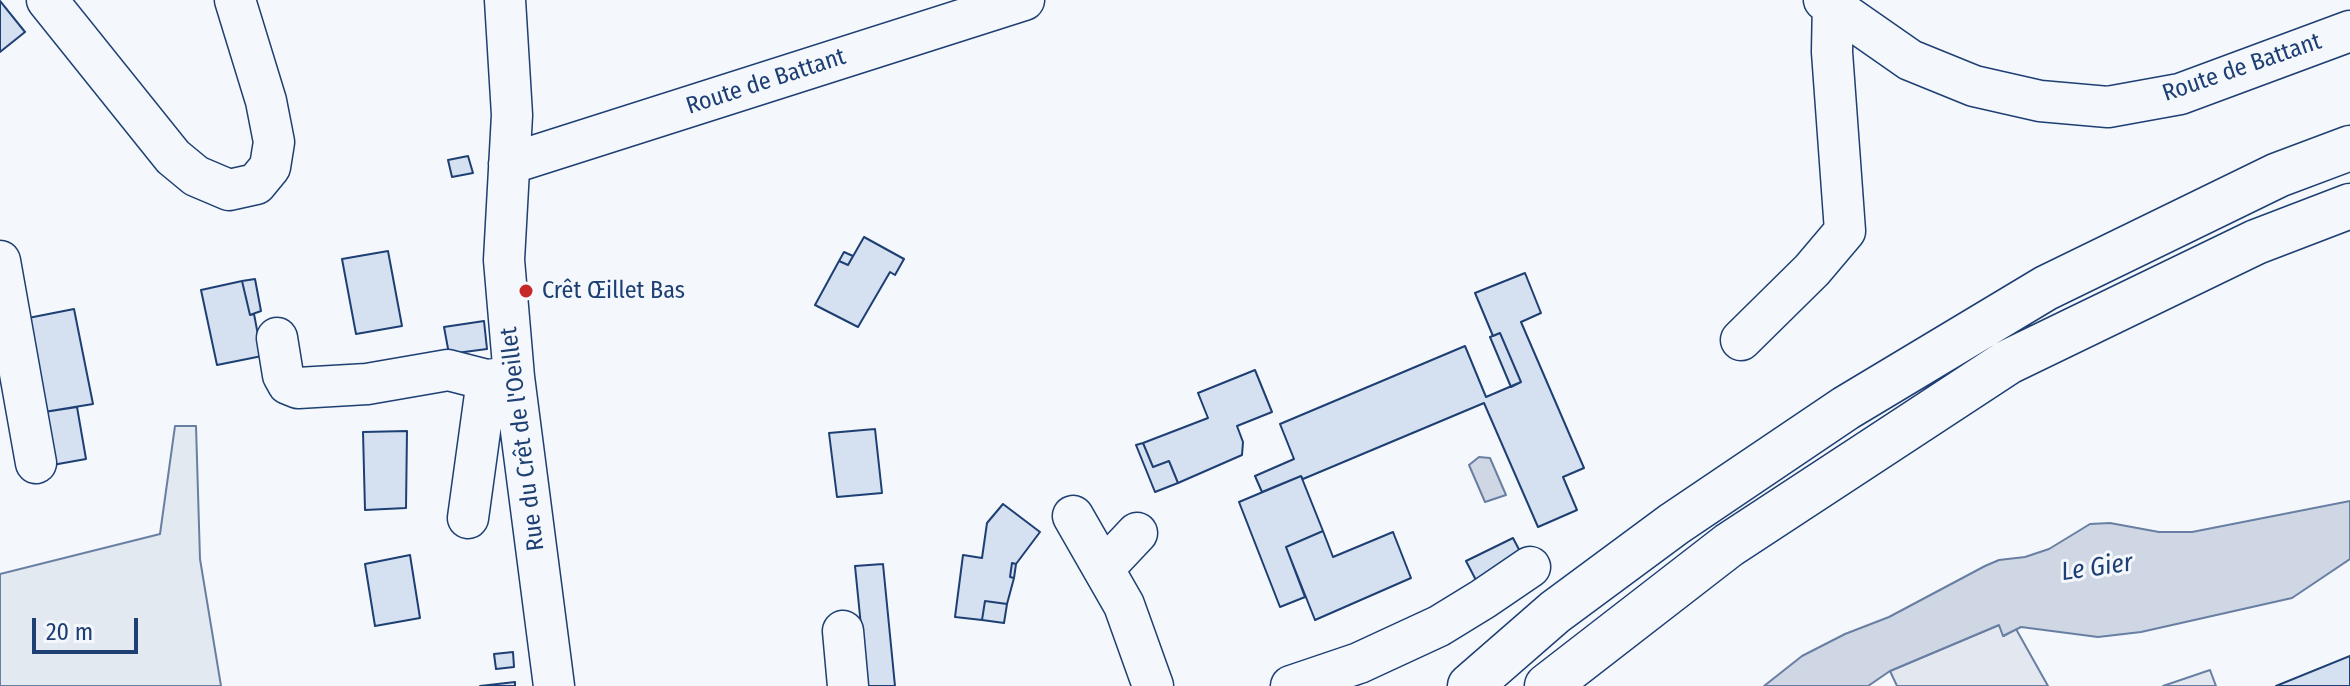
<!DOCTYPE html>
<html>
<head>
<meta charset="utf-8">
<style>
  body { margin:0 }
  #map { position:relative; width:2350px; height:686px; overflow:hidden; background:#f4f7fb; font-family:"Fira Sans Condensed",sans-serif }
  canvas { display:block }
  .scale { position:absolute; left:32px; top:618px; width:106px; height:36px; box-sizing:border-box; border:4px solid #1d3f73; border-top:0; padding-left:10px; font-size:24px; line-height:28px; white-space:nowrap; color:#1d3f73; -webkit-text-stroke:6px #f4f7fb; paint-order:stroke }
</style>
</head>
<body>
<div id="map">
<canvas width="2350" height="686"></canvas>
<div class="scale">20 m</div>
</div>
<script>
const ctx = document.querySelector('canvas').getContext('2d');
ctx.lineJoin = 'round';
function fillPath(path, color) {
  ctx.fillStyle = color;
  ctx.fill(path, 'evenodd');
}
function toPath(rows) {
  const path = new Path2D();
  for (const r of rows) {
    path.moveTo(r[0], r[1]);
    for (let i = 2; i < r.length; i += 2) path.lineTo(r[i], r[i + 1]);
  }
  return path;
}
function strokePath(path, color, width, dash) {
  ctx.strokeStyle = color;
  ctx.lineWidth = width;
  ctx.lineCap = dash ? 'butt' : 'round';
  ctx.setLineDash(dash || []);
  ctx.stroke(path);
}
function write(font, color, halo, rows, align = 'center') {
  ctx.font = font + ' "Fira Sans Condensed",sans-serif';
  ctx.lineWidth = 6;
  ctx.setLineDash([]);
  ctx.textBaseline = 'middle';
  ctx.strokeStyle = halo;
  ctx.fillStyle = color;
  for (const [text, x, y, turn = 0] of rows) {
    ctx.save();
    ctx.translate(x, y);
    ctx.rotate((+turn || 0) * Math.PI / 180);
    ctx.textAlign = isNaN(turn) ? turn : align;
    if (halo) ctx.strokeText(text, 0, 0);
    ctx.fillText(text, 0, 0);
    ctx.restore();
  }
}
const green = toPath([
  [175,426,196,426,200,559,221,686,0,686,0,574,160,534,175,426]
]);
fillPath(green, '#e3e9f0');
strokePath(green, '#687fa3', 2);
const parking = toPath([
  [1999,625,2004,636,2016,629,2048,686,1897,686,1890,671,1999,625],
  [2210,670,2216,686,2163,686,2210,670]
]);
fillPath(parking, '#e3e8f0');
strokePath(parking, '#687fa3', 2);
const water = toPath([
  [1479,457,1490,458,1506,495,1485,502,1469,465,1479,457],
  [2350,501,2350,559,2292,598,2141,632,2098,637,2021,627,2003,636,1999,625,1890,671,1868,686,1764,686,1802,656,1845,634,1889,617,1985,566,1999,560,2025,557,2049,549,2090,524,2110,523,2159,532,2192,532,2350,501]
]);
fillPath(water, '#cfd7e4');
strokePath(water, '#687fa3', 2);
const building = toPath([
  [0,1,25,32,0,52,0,1],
  [468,156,473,173,452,177,448,160,468,156],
  [864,237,904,259,895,275,890,272,858,327,815,305,839,261,848,265,864,237],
  [388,251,402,326,356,334,342,259,388,251],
  [844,252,853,256,848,265,839,261,844,252],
  [1525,273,1541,313,1521,322,1584,468,1563,477,1577,510,1538,527,1484,403,1303,479,1301,476,1262,492,1255,476,1294,459,1280,424,1465,346,1486,397,1521,382,1500,333,1493,336,1475,293,1525,273],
  [255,279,261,311,250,315,242,281,255,279],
  [242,281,250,315,254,314,262,356,217,365,201,290,242,281],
  [74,309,93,404,38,413,18,320,74,309],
  [484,321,487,349,449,354,444,327,484,321],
  [1500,333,1521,382,1511,387,1490,337,1500,333],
  [1255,370,1272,412,1237,426,1243,442,1242,455,1178,483,1169,461,1153,467,1143,443,1208,418,1198,393,1255,370],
  [77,407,86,459,47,466,38,413,77,407],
  [875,429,882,493,837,497,829,433,875,429],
  [407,431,406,508,365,510,363,432,407,431],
  [1143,443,1153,467,1169,461,1178,483,1155,492,1136,445,1143,443],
  [1301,476,1323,531,1286,547,1305,597,1280,607,1239,502,1301,476],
  [1003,504,1040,532,1016,564,1012,563,1010,577,1014,578,1007,604,985,601,982,620,955,617,963,555,982,558,987,523,1003,504],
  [1323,531,1333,557,1393,532,1411,578,1315,620,1286,547,1323,531],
  [1513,538,1525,561,1478,584,1466,561,1513,538],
  [410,555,420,618,375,626,365,564,410,555],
  [1012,563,1016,564,1014,578,1010,577,1012,563],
  [883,564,895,686,867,686,855,566,883,564],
  [985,601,1007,604,1004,623,982,620,985,601],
  [513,652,514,667,496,669,494,654,513,652],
  [2350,656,2350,686,2276,686,2350,656],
  [515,682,515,686,480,686,515,682]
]);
fillPath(building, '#d5e0f0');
strokePath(building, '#1d3f73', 2);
const minor = toPath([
  [47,0,173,157,196,176,229,190,256,184,270,167,274,142,266,101,235,0],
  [505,0,512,115,504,260,514,377,554,686],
  [1824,0,1910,60,1974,86,2040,101,2108,107,2180,94,2350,31],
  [509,164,1024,0],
  [0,261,36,463],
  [277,338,283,375,288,384,298,388,367,384,448,370,487,380,514,377],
  [1741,340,1812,270,1845,231,1832,52,1833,0],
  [1073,516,1124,605,1153,686],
  [468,518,487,380],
  [1104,568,1137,533],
  [843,631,848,686],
  [1291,686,1359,663,1439,626,1483,599,1530,567]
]);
const highway = toPath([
  [1470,686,1555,612,1674,524,1846,408,2046,288,2278,175,2350,148],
  [1547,686,1729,545,2008,362,2256,242,2350,206]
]);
strokePath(minor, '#1d3f73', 43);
strokePath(highway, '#1d3f73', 47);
strokePath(minor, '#f4f7fb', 40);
strokePath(highway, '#f4f7fb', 44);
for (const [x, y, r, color] of [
  [526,291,8,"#c62828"]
]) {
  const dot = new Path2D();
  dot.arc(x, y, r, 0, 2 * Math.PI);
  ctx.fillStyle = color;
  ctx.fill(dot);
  strokePath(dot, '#f4f7fb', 3);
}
write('24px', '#1d3f73', '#f4f7fb', [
  ["Route de Battant",2242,68,-19],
  ["Route de Battant",766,82,-18],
  ["Rue du Crêt de l'Oeillet",523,439,-97]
]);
write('24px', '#1d3f73', '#f4f7fb', [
  ["Crêt Œillet Bas",542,291]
], 'left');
write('italic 26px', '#1d3f73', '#f4f7fb', [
  ["Le Gier",2097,568,-8]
]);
</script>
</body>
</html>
